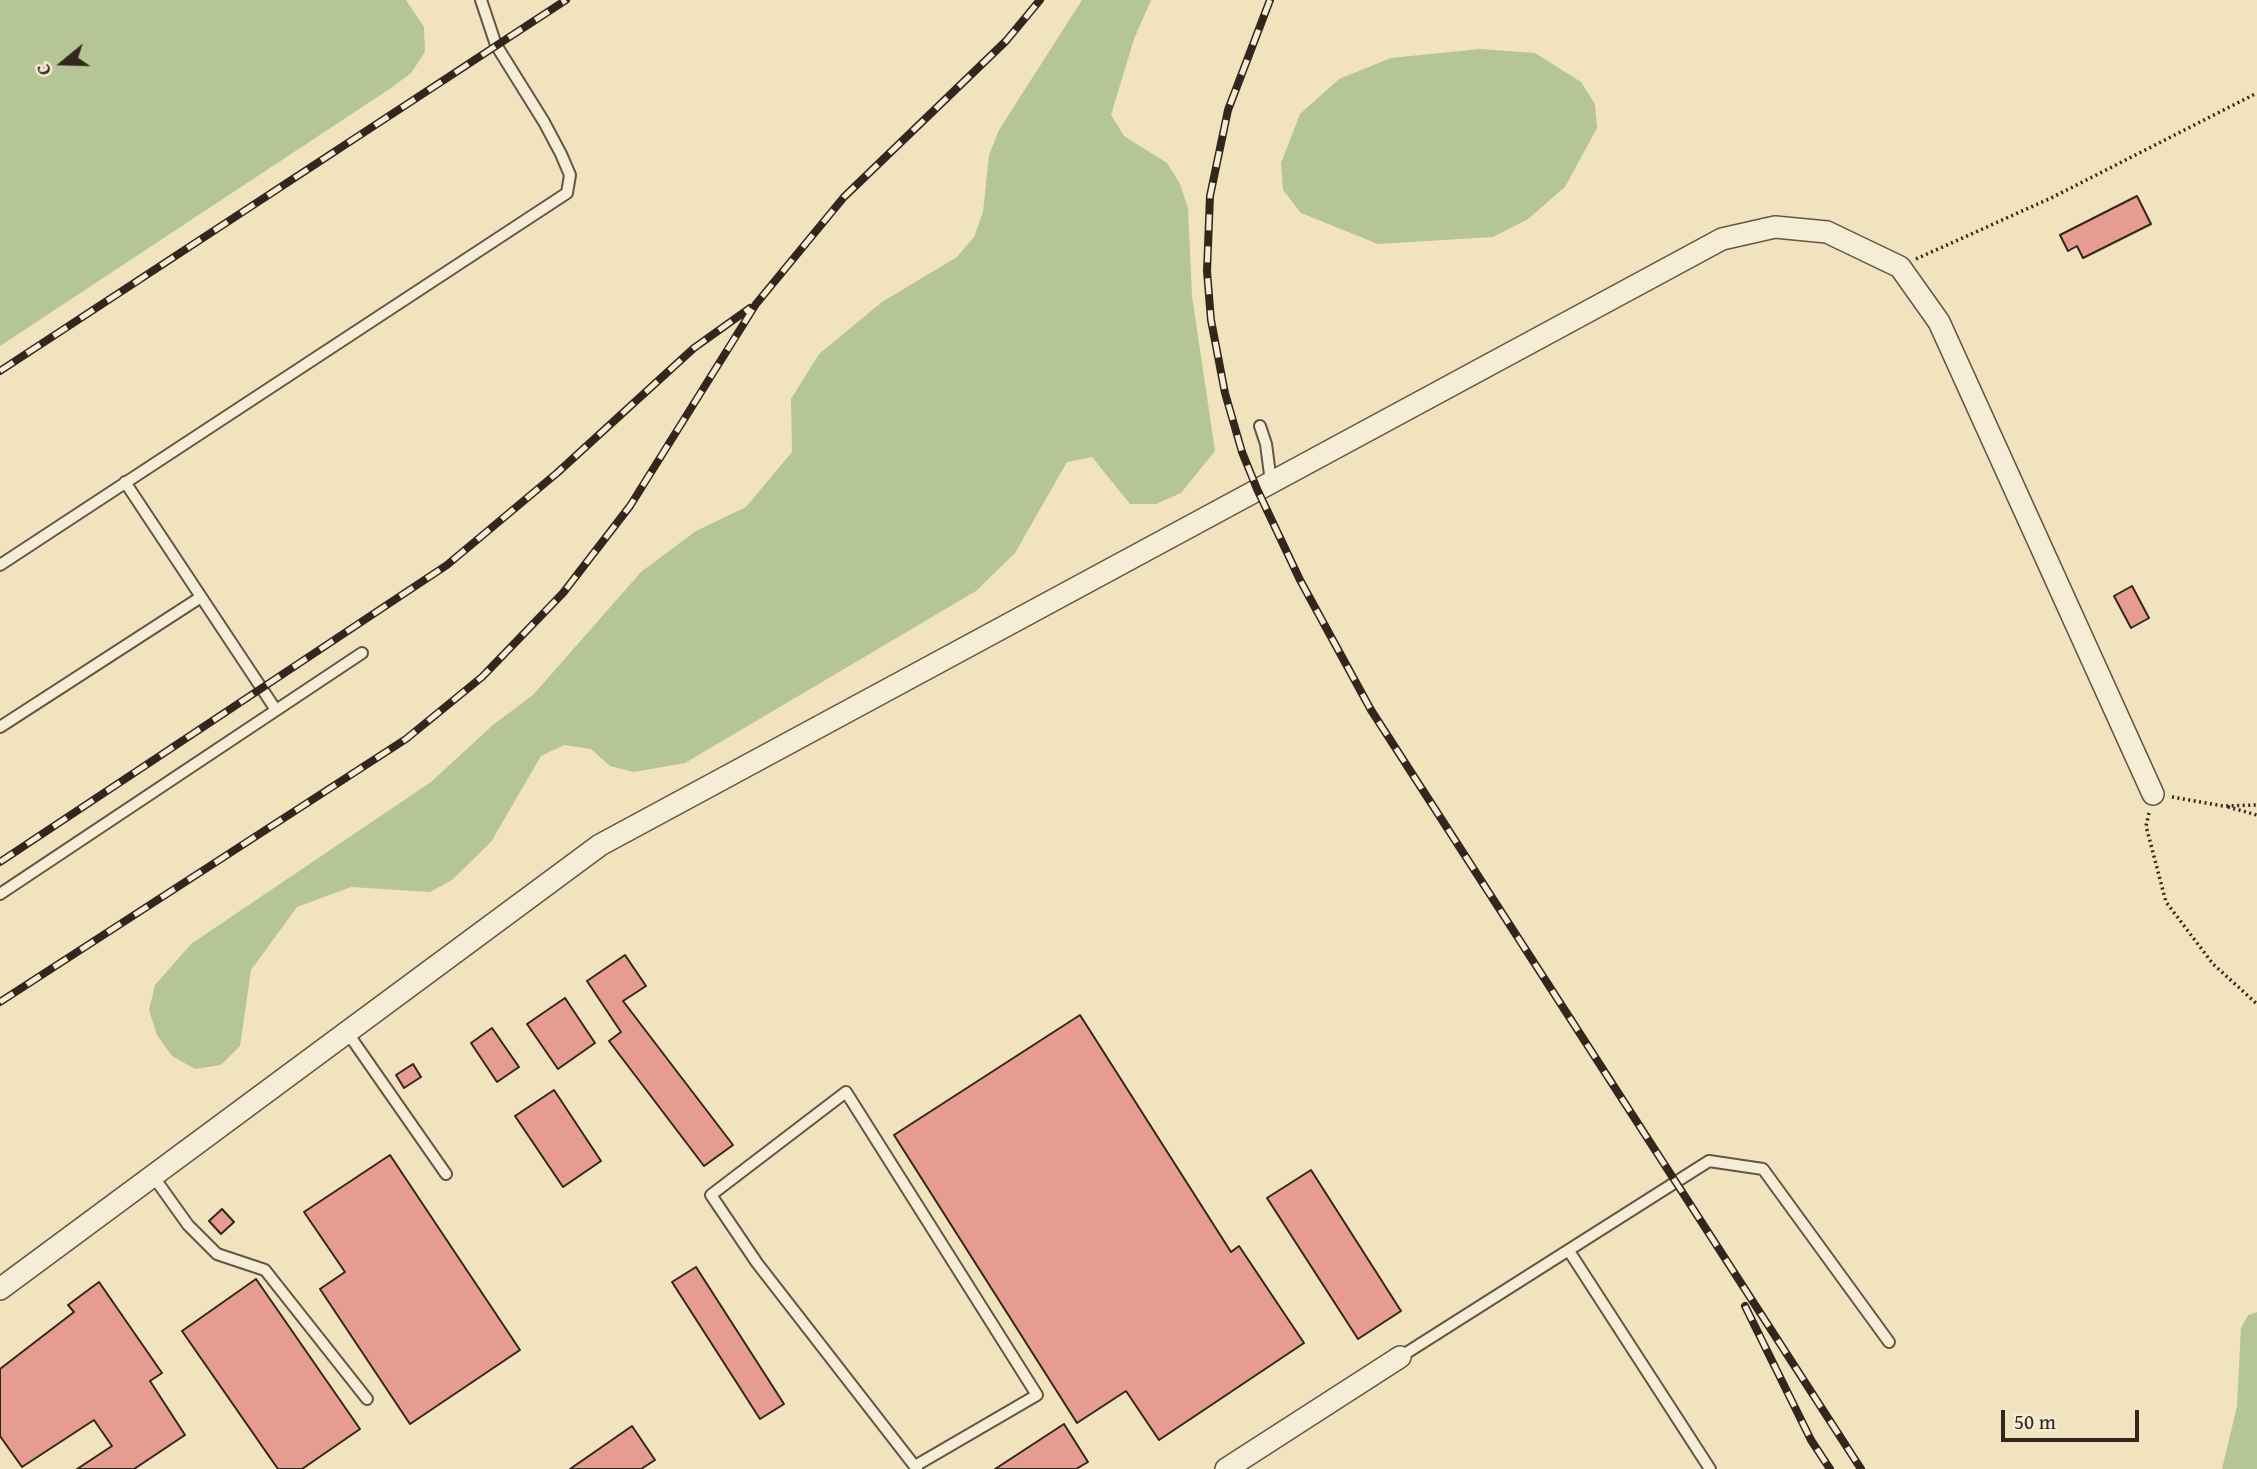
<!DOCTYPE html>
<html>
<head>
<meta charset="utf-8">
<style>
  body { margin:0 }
  #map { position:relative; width:2257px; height:1469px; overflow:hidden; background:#f0e3be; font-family:"Gentium Book Plus",serif }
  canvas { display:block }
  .north { position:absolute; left:28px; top:28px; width:70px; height:70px; -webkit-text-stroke:5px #f5edd5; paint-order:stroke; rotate:251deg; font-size:19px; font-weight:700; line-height:28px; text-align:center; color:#33271d }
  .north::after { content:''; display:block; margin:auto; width:24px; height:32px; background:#33271d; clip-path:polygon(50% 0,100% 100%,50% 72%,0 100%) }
  .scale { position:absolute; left:2001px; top:1410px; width:138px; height:32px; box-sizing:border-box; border:4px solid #33271d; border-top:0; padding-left:9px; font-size:21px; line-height:24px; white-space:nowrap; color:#33271d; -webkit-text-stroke:5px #f5edd5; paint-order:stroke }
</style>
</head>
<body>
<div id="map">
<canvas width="2257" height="1469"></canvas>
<div class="north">С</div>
<div class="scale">50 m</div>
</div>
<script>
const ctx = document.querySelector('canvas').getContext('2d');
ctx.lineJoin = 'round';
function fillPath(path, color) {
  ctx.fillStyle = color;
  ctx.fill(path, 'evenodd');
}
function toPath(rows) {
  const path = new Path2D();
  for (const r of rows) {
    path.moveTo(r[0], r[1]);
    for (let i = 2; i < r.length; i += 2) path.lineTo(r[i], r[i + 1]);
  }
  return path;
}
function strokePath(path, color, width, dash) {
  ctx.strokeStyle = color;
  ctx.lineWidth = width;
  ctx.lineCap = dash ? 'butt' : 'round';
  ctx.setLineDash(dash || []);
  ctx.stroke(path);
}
fillPath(toPath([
  [0,0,406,0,424,27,425,52,411,73,391,88,0,346],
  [1082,0,1151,0,1134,39,1111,115,1124,136,1167,163,1180,184,1188,208,1192,296,1215,451,1181,493,1156,504,1130,504,1092,457,1067,462,1015,553,976,591,685,763,634,772,610,766,591,749,564,745,541,756,491,842,452,880,430,892,351,887,297,907,251,970,240,1046,221,1065,195,1069,172,1056,157,1035,149,1010,155,985,191,944,431,782,493,725,533,695,641,572,696,531,746,507,792,452,791,399,819,354,882,302,957,257,974,237,983,212,989,155,999,130],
  [1480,49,1535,53,1581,82,1595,104,1597,128,1565,187,1528,219,1493,237,1378,244,1301,213,1283,190,1281,163,1300,114,1339,79,1391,58],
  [2257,1312,2257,1469,2222,1469,2237,1406,2241,1328,2248,1315]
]), '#b5c595');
const building = toPath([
  [2137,196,2151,224,2083,258,2077,246,2068,251,2060,235,2137,196],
  [2132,586,2149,618,2131,628,2114,596,2132,586],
  [625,955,646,986,623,1001,733,1145,704,1166,609,1041,621,1032,587,981,625,955],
  [565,998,595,1043,558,1069,527,1024,565,998],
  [1080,1015,1231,1252,1239,1246,1304,1343,1159,1440,1126,1391,1077,1423,894,1135,1080,1015],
  [492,1028,519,1067,497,1082,471,1043,492,1028],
  [413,1064,421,1077,404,1088,396,1075,413,1064],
  [554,1090,601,1161,563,1187,515,1116,554,1090],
  [390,1155,520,1350,410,1424,320,1289,345,1272,304,1212,390,1155],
  [1311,1170,1401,1311,1358,1339,1267,1198,1311,1170],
  [222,1209,234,1222,221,1234,209,1221,222,1209],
  [696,1267,784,1404,760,1419,672,1282,696,1267],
  [256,1279,360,1429,302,1469,278,1469,182,1331,256,1279],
  [99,1282,162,1373,150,1381,185,1435,134,1469,77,1469,112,1446,94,1420,22,1467,0,1436,0,1369,74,1312,68,1305,99,1282],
  [1064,1424,1088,1462,1076,1469,995,1469,1064,1424],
  [632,1426,655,1460,641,1469,570,1469,632,1426]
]);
fillPath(building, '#e79c91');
strokePath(building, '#33271d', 2);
const lane = toPath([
  [1260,426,1266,444,1271,482],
  [125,482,276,710],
  [0,565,567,193,570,175,561,154,544,122,496,45,481,0],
  [0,727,201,597],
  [0,894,362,653],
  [347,1032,446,1174],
  [153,1176,188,1225,217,1254,265,1270,367,1399],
  [1569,1251,1710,1469],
  [1400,1357,1709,1161,1763,1169,1889,1342],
  [915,1466,1037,1395,846,1092,711,1195,757,1263,917,1469]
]);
const street = toPath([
  [0,1289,600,845,1722,239,1775,227,1827,232,1900,267,1939,322,2153,794],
  [1226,1469,1400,1357]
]);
strokePath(lane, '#625645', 14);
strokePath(street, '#625645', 24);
strokePath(toPath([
  [1916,259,2051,198,2257,93],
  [2172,797,2223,806,2257,805],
  [2228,807,2257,815],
  [2149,813,2146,826,2166,902,2213,964,2257,1004]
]), '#33271d', 3.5, [2, 3.5]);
strokePath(lane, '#f5edd5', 10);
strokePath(street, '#f5edd5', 21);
const rail = toPath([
  [1270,0,1228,110,1210,196,1207,271,1211,320,1225,393,1242,452,1257,489,1300,580,1371,710,1861,1469],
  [0,371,566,0],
  [0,862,447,565,557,473,694,348,750,308],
  [0,1002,406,739,482,677,563,593,630,506,756,304,844,197,1006,41,1040,0],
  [1745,1306,1811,1440,1830,1469]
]);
strokePath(rail, '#33271d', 8);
strokePath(rail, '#f5edd5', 5, [16]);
</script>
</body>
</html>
